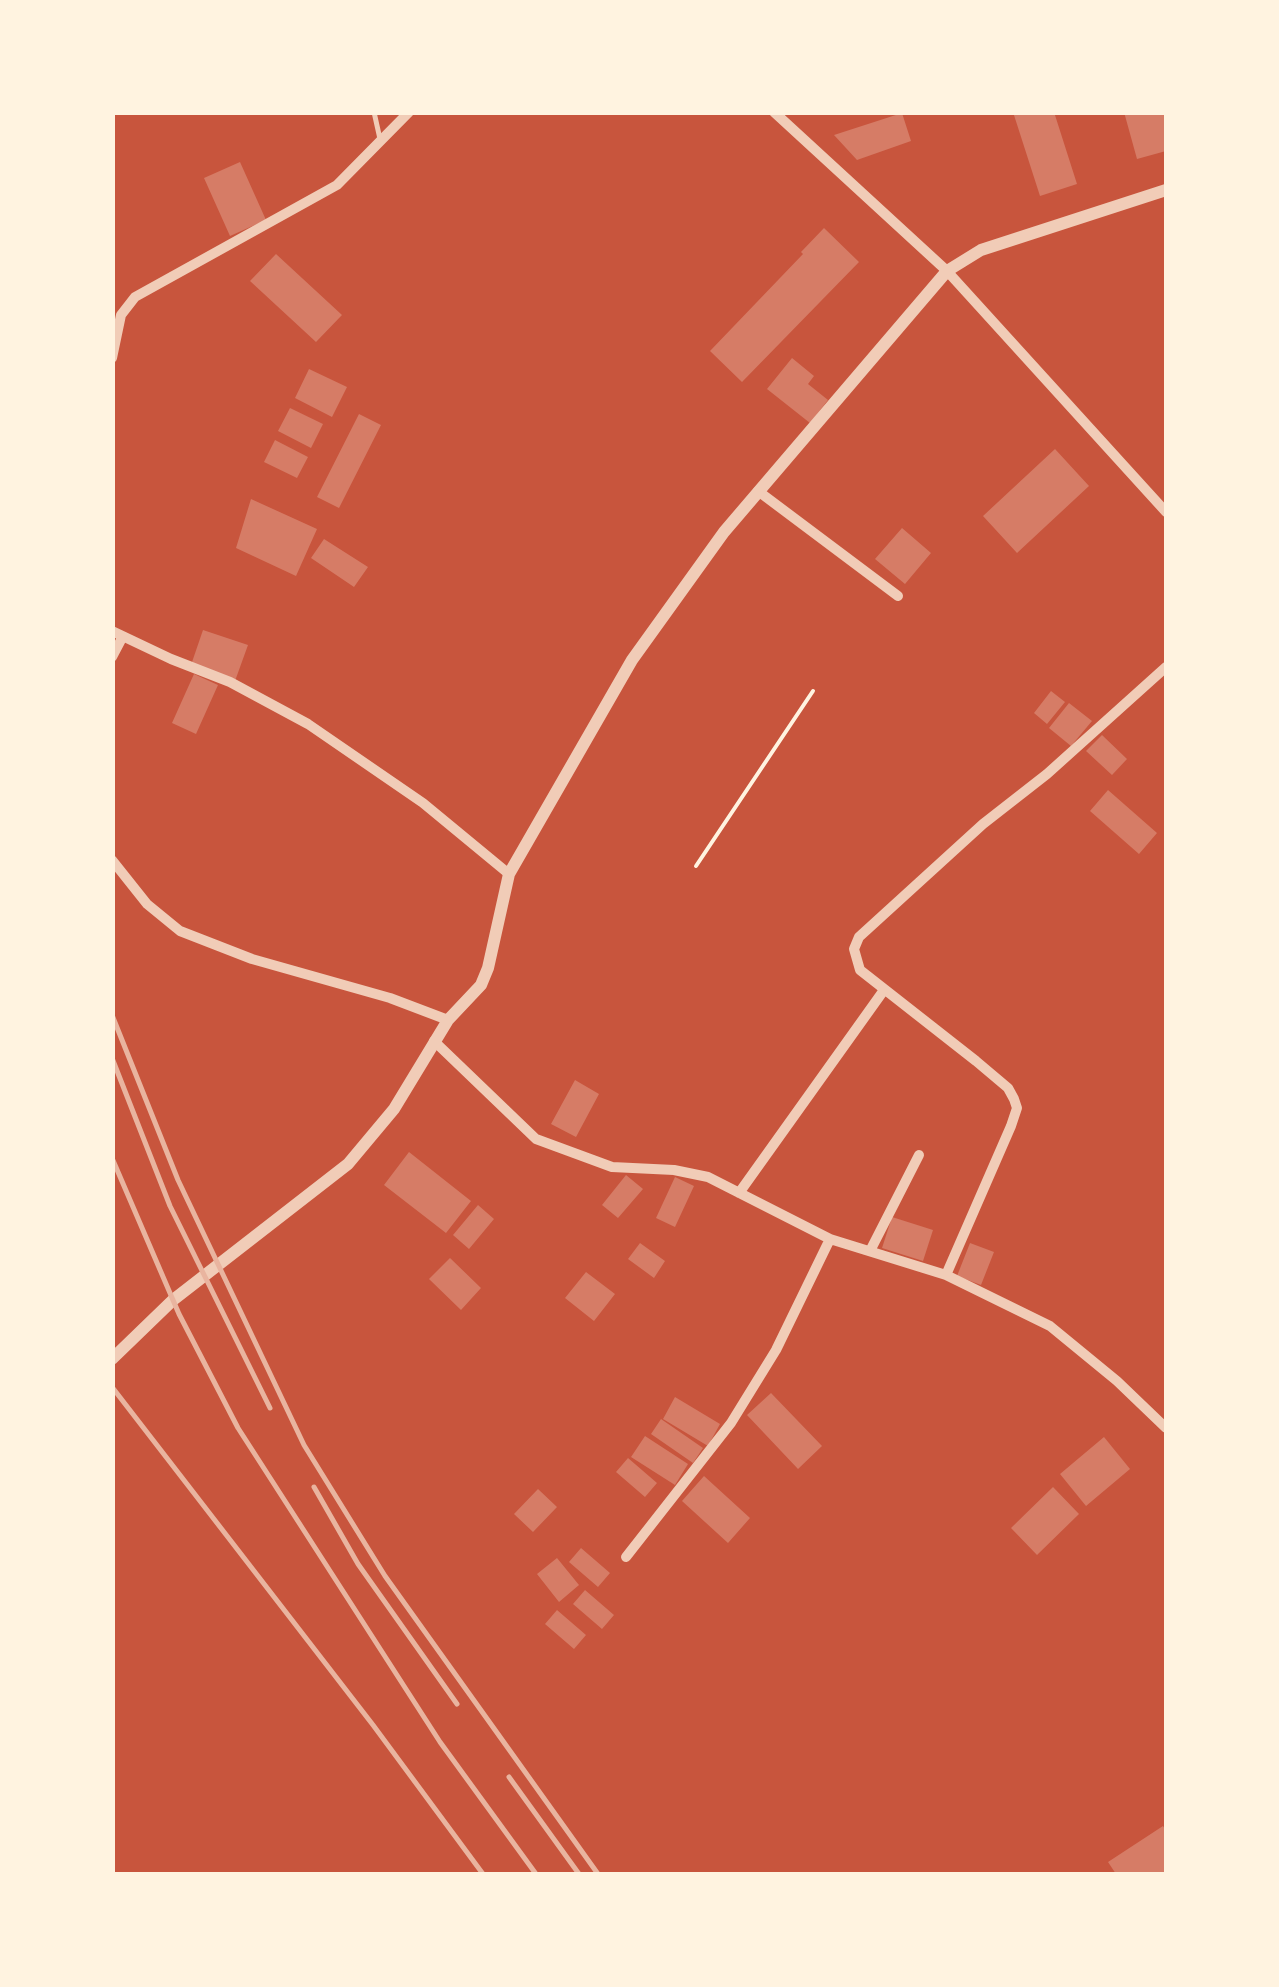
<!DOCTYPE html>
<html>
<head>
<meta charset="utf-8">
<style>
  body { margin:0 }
  #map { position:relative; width:1279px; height:1987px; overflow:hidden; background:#c8553d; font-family:"Noto Sans",sans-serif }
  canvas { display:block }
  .frame { position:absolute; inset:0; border:115px solid #fff3e0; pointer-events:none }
</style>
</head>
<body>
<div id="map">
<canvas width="1279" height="1987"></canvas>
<div class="frame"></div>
</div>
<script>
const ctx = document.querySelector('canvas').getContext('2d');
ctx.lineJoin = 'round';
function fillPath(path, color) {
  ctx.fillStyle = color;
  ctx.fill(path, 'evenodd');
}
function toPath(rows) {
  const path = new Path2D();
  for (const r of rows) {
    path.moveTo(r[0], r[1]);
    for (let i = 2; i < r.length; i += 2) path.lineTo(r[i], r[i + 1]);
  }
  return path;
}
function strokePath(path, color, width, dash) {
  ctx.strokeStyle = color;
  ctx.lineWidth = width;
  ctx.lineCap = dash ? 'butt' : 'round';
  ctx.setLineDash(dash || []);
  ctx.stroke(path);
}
fillPath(toPath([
  [1013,112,1054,112,1077,184,1040,196],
  [1124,112,1166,112,1166,151,1137,159],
  [902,113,911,141,857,160,834,135],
  [240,162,266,220,230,236,204,178],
  [824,228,859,262,742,382,710,351,803,254,801,252],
  [276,254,342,315,316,342,250,281],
  [792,358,814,376,808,384,828,400,810,423,767,389],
  [309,369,347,387,332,417,295,398],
  [290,408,323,424,311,448,278,431],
  [359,414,381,425,339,508,317,497],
  [275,440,308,457,297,478,264,462],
  [1055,449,1089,486,1017,553,983,516],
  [251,499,317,529,296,576,236,548],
  [902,528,931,553,905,584,875,559],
  [324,539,368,567,354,587,311,558],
  [203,630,248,645,235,681,191,665],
  [194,674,218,685,196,734,172,723],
  [1051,691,1065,702,1047,724,1034,713],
  [1069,703,1092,721,1071,746,1049,728],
  [1102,735,1127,759,1112,775,1086,751],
  [1108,790,1157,833,1139,854,1090,811],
  [575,1080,599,1094,576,1137,551,1124],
  [409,1152,471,1201,446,1233,384,1185],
  [626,1175,643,1189,618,1218,602,1205],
  [675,1177,694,1186,675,1227,656,1218],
  [478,1205,494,1219,469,1249,453,1235],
  [892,1217,933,1230,923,1261,882,1248],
  [640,1243,665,1261,654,1278,628,1259],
  [970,1243,994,1252,981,1285,957,1276],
  [450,1258,481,1288,461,1310,429,1279],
  [586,1272,615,1294,594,1321,565,1298],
  [771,1393,822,1446,798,1469,747,1415],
  [675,1397,720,1424,708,1446,663,1419],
  [661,1419,703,1448,693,1463,651,1434],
  [645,1436,688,1464,675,1485,631,1457],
  [1104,1437,1130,1469,1086,1506,1060,1474],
  [628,1458,657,1483,645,1497,616,1472],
  [704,1476,750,1518,728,1543,682,1501],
  [1053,1487,1079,1514,1037,1555,1011,1528],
  [538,1489,557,1507,533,1532,514,1514],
  [581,1548,610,1573,598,1587,569,1562],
  [557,1558,579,1585,559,1602,537,1574],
  [585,1590,614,1615,602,1629,573,1604],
  [557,1610,586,1635,574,1649,545,1624],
  [1163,1826,1166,1831,1166,1874,1116,1874,1108,1862]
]), '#d67c66');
strokePath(toPath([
  [696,866,813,691]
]), '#fff3e0', 4);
strokePath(toPath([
  [374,112,380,139]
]), '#f1ccb7', 5);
strokePath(toPath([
  [774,112,947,271,1166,512],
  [112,358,121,315,135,297,337,185,409,112],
  [758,491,898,596],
  [112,631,171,659,230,682,308,724,423,803,509,874],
  [112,657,122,638],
  [112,860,147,904,180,931,252,959,390,998,448,1020],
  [434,1041,536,1139,612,1167,674,1170,708,1177,830,1239,946,1275,1050,1326,1117,1381,1166,1428],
  [739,1193,884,990],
  [870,1251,919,1155],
  [946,1275,1011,1126,1017,1108,1014,1099,1008,1088,976,1061,860,970,854,949,859,937,983,824,1047,774,1166,667],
  [626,1557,731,1423,776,1350,830,1239]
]), '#f1ccb7', 10);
strokePath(toPath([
  [112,1359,173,1300,348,1164,394,1109,448,1020,481,985,488,968,509,874,632,660,724,532,947,271,981,250,1166,190]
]), '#f1ccb7', 12);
strokePath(toPath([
  [112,1015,178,1180,304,1445,385,1576,598,1874],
  [112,1058,170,1206,270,1408],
  [112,1158,179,1314,238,1428,440,1742,536,1874],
  [112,1387,373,1725,483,1874],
  [314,1487,358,1564,457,1704],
  [509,1777,579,1874]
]), '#e9b49f', 5);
</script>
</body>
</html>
